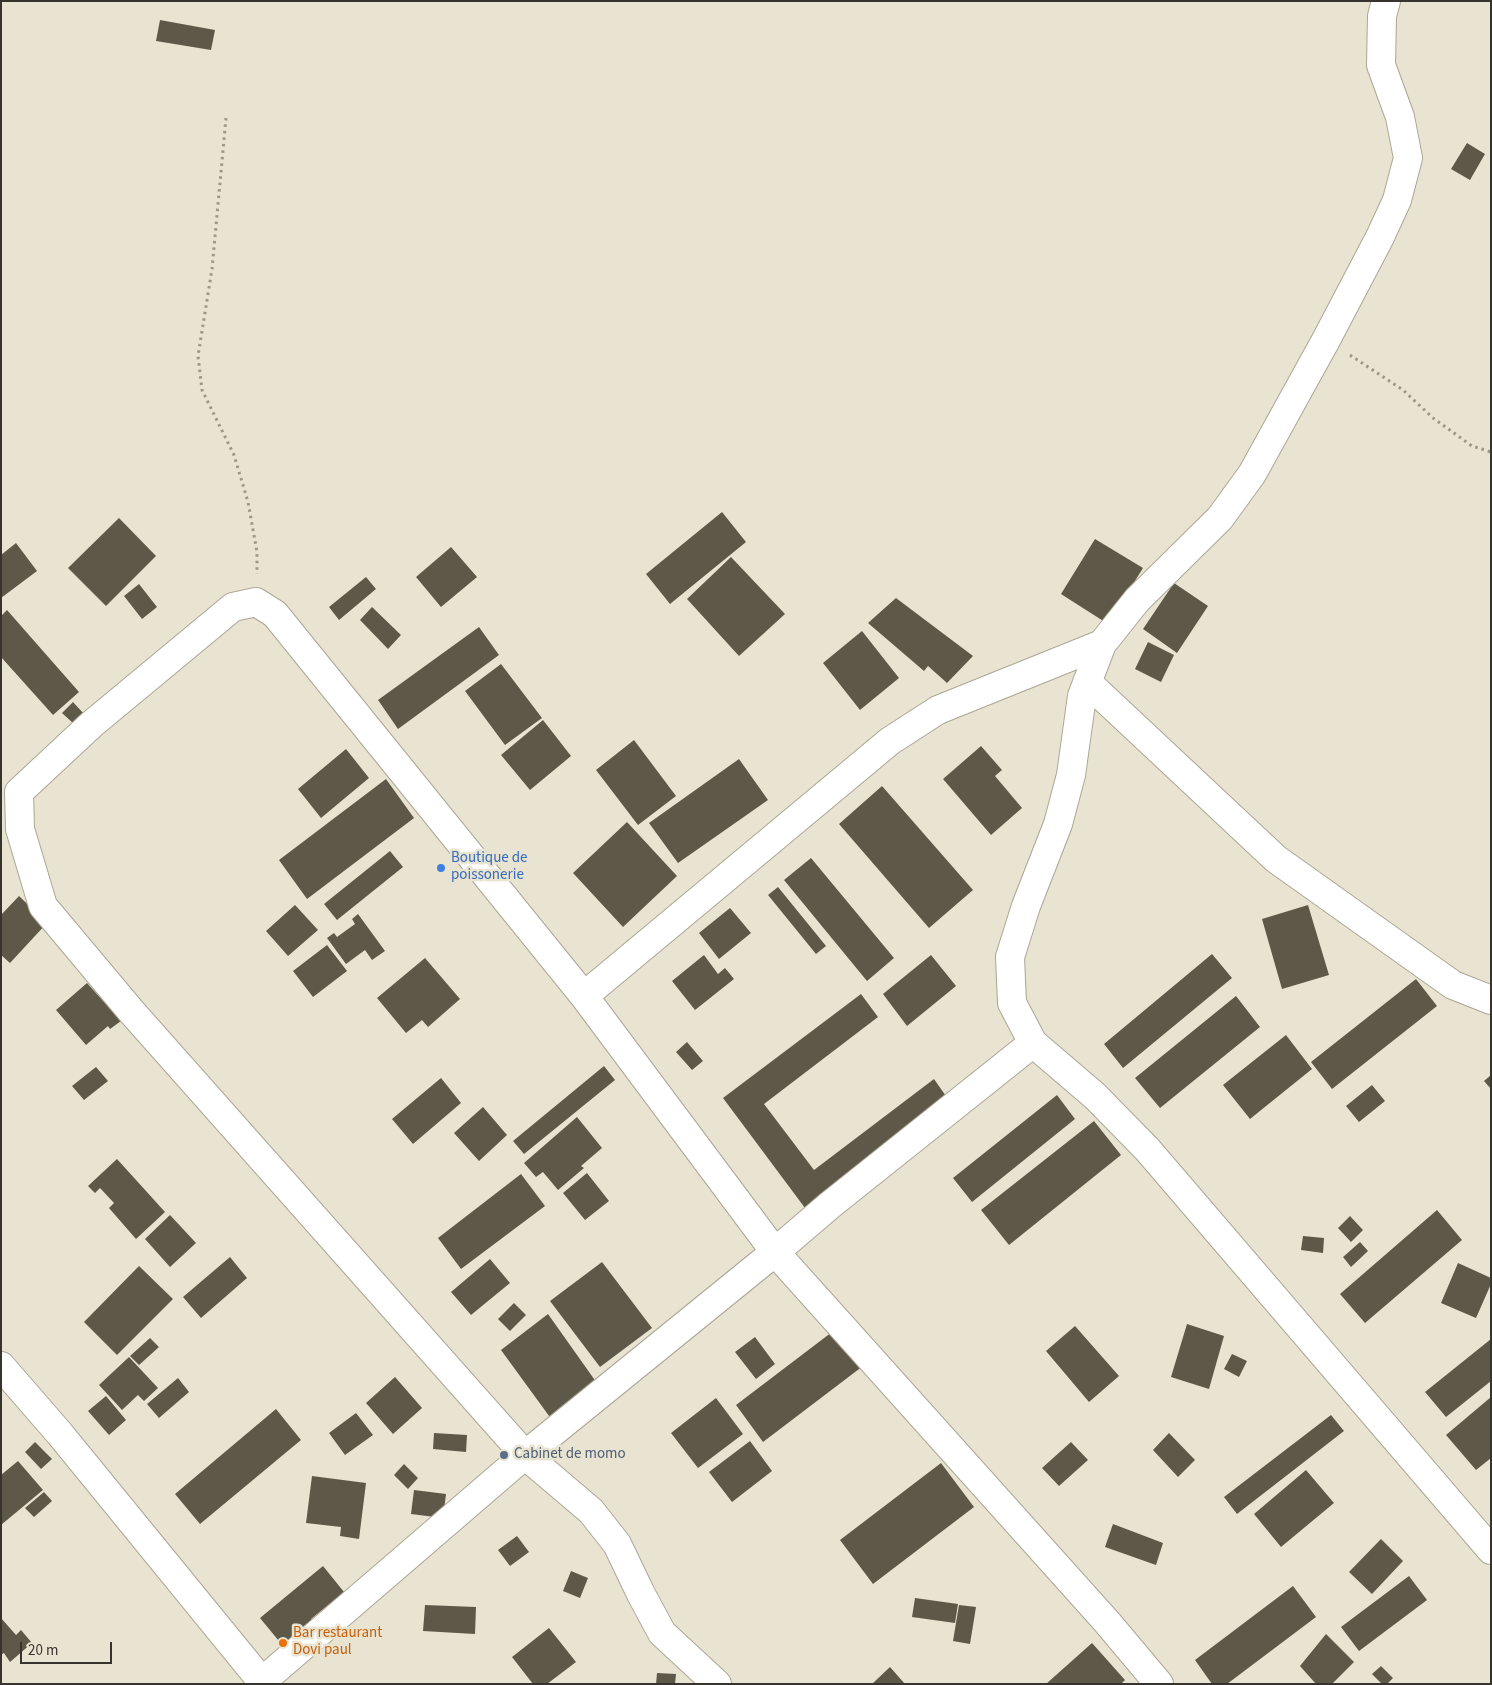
<!DOCTYPE html>
<html>
<head>
<meta charset="utf-8">
<style>
  body { margin:0 }
  #map { position:relative; width:1492px; height:1685px; overflow:hidden; background:#e9e3d1; font-family:"Source Sans 3",sans-serif }
  canvas { display:block }
  .frame { position:absolute; inset:0; border:2px solid #36342d; pointer-events:none }
  .scale { position:absolute; left:20px; top:1642px; width:92px; height:22px; box-sizing:border-box; border:2px solid #36342d; border-top:0; padding-left:6px; font-size:15px; line-height:18px; white-space:nowrap; color:#36342d; -webkit-text-stroke:4px #e9e3d1; paint-order:stroke }
</style>
</head>
<body>
<div id="map">
<canvas width="1492" height="1685"></canvas>
<div class="frame"></div>
<div class="scale">20 m</div>
</div>
<script>
const ctx = document.querySelector('canvas').getContext('2d');
ctx.lineJoin = 'round';
function fillPath(path, color) {
  ctx.fillStyle = color;
  ctx.fill(path, 'evenodd');
}
function toPath(rows) {
  const path = new Path2D();
  for (const r of rows) {
    path.moveTo(r[0], r[1]);
    for (let i = 2; i < r.length; i += 2) path.lineTo(r[i], r[i + 1]);
  }
  return path;
}
function strokePath(path, color, width, dash) {
  ctx.strokeStyle = color;
  ctx.lineWidth = width;
  ctx.lineCap = dash ? 'butt' : 'round';
  ctx.setLineDash(dash || []);
  ctx.stroke(path);
}
function write(font, color, halo, rows, align = 'center') {
  ctx.font = font + ' "Source Sans 3",sans-serif';
  ctx.lineWidth = 5;
  ctx.setLineDash([]);
  ctx.textBaseline = 'middle';
  ctx.strokeStyle = halo;
  ctx.fillStyle = color;
  for (const [text, x, y, turn = 0] of rows) {
    ctx.save();
    ctx.translate(x, y);
    ctx.rotate((+turn || 0) * Math.PI / 180);
    ctx.textAlign = isNaN(turn) ? turn : align;
    if (halo) ctx.strokeText(text, 0, 0);
    ctx.fillText(text, 0, 0);
    ctx.restore();
  }
}
fillPath(toPath([
  [160,20,215,30,211,50,156,41],
  [1467,143,1485,154,1470,180,1451,169],
  [722,512,746,542,670,604,646,574],
  [119,518,156,556,106,606,68,568],
  [1095,539,1143,568,1108,624,1061,594],
  [16,543,37,571,1,598,1,555],
  [451,547,477,577,441,607,416,577],
  [731,557,785,614,739,656,687,599],
  [366,577,376,589,339,620,329,607],
  [1174,583,1208,606,1177,653,1143,629],
  [139,584,157,607,142,619,124,596],
  [896,598,973,656,947,683,928,666,924,671,868,623],
  [372,607,401,635,388,649,360,620],
  [7,610,79,692,53,715,1,657,1,616],
  [479,627,499,655,398,729,378,700],
  [862,631,899,678,860,710,823,663],
  [1148,642,1174,655,1161,682,1135,669],
  [501,664,542,718,505,745,465,691],
  [73,702,84,714,74,724,62,713],
  [543,720,571,756,530,790,501,755],
  [634,740,676,796,638,825,596,770],
  [981,746,1002,770,995,776,1022,808,991,835,943,779],
  [346,749,369,778,321,818,298,789],
  [739,759,768,800,678,863,649,823],
  [386,779,414,818,307,899,279,860],
  [882,786,973,890,929,928,839,824],
  [627,822,677,876,623,927,573,873],
  [390,851,403,867,337,920,324,904],
  [811,858,894,958,867,981,784,880],
  [778,887,826,946,816,954,768,895],
  [19,896,47,923,10,963,1,955,1,915],
  [295,905,318,930,288,956,266,931],
  [1308,905,1329,975,1282,989,1262,919],
  [730,908,751,933,719,959,699,933],
  [358,914,385,951,372,960,365,950,346,964,327,938,334,933,337,937,355,924,352,919],
  [327,945,347,971,313,997,293,971],
  [1212,954,1232,978,1123,1068,1104,1044],
  [704,955,718,974,725,968,734,979,695,1010,672,981],
  [931,955,956,986,907,1026,883,994],
  [425,958,460,999,428,1027,422,1020,406,1033,377,998],
  [1416,979,1437,1006,1332,1089,1311,1062],
  [87,983,121,1021,110,1029,108,1026,86,1045,56,1010],
  [861,994,878,1017,764,1104,814,1170,934,1079,948,1099,805,1208,723,1098],
  [1236,996,1260,1027,1160,1108,1135,1078],
  [1286,1035,1312,1069,1250,1119,1223,1085],
  [687,1042,703,1061,692,1070,676,1052],
  [604,1066,615,1080,524,1154,513,1141],
  [96,1067,108,1081,84,1100,72,1086],
  [1491,1075,1491,1089,1484,1081],
  [441,1078,461,1103,413,1144,392,1119],
  [1372,1085,1385,1101,1359,1122,1346,1106],
  [1057,1095,1075,1119,972,1202,953,1178],
  [483,1107,507,1135,479,1161,454,1133],
  [577,1117,602,1148,581,1166,584,1168,558,1190,543,1172,536,1177,524,1163],
  [1094,1121,1121,1155,1009,1245,981,1210],
  [117,1159,165,1212,136,1239,109,1208,114,1203,100,1188,95,1193,88,1186],
  [587,1173,609,1201,585,1220,563,1193],
  [521,1174,545,1206,461,1269,438,1238],
  [1437,1210,1462,1240,1365,1323,1340,1294],
  [170,1215,196,1243,170,1267,145,1239],
  [1350,1216,1363,1230,1351,1242,1338,1228],
  [1303,1236,1324,1238,1323,1253,1301,1250],
  [1360,1242,1368,1251,1351,1267,1343,1257],
  [230,1257,247,1278,201,1318,183,1297],
  [490,1259,510,1283,471,1315,451,1292],
  [602,1262,652,1328,600,1367,550,1301],
  [1458,1263,1491,1278,1491,1284,1476,1318,1441,1303],
  [139,1266,173,1299,117,1355,84,1322],
  [514,1303,526,1315,510,1331,498,1319],
  [548,1314,599,1386,552,1420,501,1350],
  [1187,1324,1224,1336,1209,1389,1171,1377],
  [1075,1326,1119,1376,1089,1402,1046,1351],
  [836,1329,863,1366,763,1442,736,1405],
  [755,1337,775,1364,756,1379,735,1352],
  [150,1338,159,1347,139,1365,130,1356],
  [1491,1339,1491,1381,1446,1417,1425,1392],
  [1232,1354,1247,1361,1239,1377,1224,1369],
  [129,1357,158,1388,144,1401,138,1395,122,1410,99,1385],
  [395,1377,422,1408,393,1434,366,1403],
  [178,1378,189,1392,159,1418,147,1404],
  [106,1396,126,1420,109,1435,88,1411],
  [1491,1397,1491,1458,1476,1470,1446,1435],
  [716,1398,743,1434,698,1468,671,1433],
  [276,1409,301,1440,200,1524,175,1494],
  [356,1413,373,1435,345,1455,329,1433],
  [1331,1415,1344,1431,1237,1514,1224,1497],
  [434,1433,467,1435,466,1452,433,1449],
  [1169,1433,1195,1460,1178,1477,1153,1450],
  [750,1441,772,1471,732,1502,709,1472],
  [35,1442,52,1459,41,1469,25,1452],
  [1071,1442,1088,1460,1059,1486,1042,1468],
  [18,1461,43,1490,1,1525,1,1475],
  [941,1463,974,1507,873,1584,840,1540],
  [404,1464,418,1478,408,1489,394,1475],
  [1306,1470,1334,1503,1281,1547,1254,1514],
  [312,1476,366,1483,359,1539,340,1536,341,1527,306,1523],
  [414,1490,446,1494,443,1518,411,1514],
  [44,1492,52,1501,34,1517,25,1508],
  [1113,1524,1163,1543,1156,1565,1105,1547],
  [517,1536,529,1552,510,1566,498,1550],
  [1381,1539,1403,1561,1372,1594,1349,1572],
  [323,1566,344,1592,311,1619,318,1628,288,1652,260,1618],
  [571,1571,588,1578,580,1598,563,1591],
  [1409,1576,1427,1600,1359,1651,1341,1627],
  [1293,1586,1316,1617,1227,1684,1212,1684,1195,1660],
  [915,1598,958,1604,955,1623,912,1617],
  [425,1605,476,1607,475,1634,423,1631],
  [959,1605,976,1607,970,1644,953,1641],
  [1,1618,16,1635,21,1630,32,1643,10,1662,4,1653,1,1655],
  [549,1628,576,1662,547,1684,533,1684,512,1657],
  [1326,1634,1354,1662,1332,1684,1316,1684,1300,1666],
  [1092,1643,1125,1680,1121,1684,1046,1684],
  [1381,1666,1393,1678,1387,1684,1382,1684,1372,1674],
  [890,1667,905,1684,872,1684],
  [657,1673,676,1674,675,1684,656,1684]
]), '#5e5849');
const minor = toPath([
  [1386,1,1382,16,1381,65,1400,117,1408,158,1397,200,1380,237,1326,340,1252,474,1220,518,1137,600,1102,644,1082,696,1071,775,1058,824,1026,906,1010,957,1012,1003,1033,1043,1095,1096,1147,1149,1491,1550],
  [1087,682,1276,859,1453,985,1491,1000],
  [584,996,890,741,938,710,1102,644],
  [1,1366,60,1434,264,1684],
  [259,1684,525,1455,775,1252,830,1205,1033,1043],
  [717,1684,662,1633,641,1594,617,1544,591,1511,525,1455,131,1011,43,906,20,829,19,792,92,724,233,607,256,602,275,614,584,996,775,1252,1107,1622,1159,1684]
]);
strokePath(minor, '#aca695', 30);
strokePath(toPath([
  [226,118,212,269,198,356,202,390,234,455,248,502,257,552,257,574],
  [1350,355,1403,390,1433,418,1472,446,1491,452]
]), '#9b9789', 3, [2.5, 4]);
strokePath(minor, '#fff', 28);
for (const [x, y, r, color] of [
  [441,868,5,"#3f7fe0"],
  [504,1455,5,"#5c6f8a"],
  [283,1643,5,"#e8710a"]
]) {
  const dot = new Path2D();
  dot.arc(x, y, r, 0, 2 * Math.PI);
  ctx.fillStyle = color;
  ctx.fill(dot);
  strokePath(dot, '#e9e3d1', 2);
}
write('15px', '#366cbe', '#e9e3d1', [
  ["Boutique de",451,859],
  ["poissonerie",451,876]
], 'left');
write('15px', '#4e5e75', '#e9e3d1', [
  ["Cabinet de momo",514,1455]
], 'left');
write('15px', '#c56008', '#e9e3d1', [
  ["Bar restaurant",293,1634],
  ["Dovi paul",293,1651]
], 'left');
</script>
</body>
</html>
